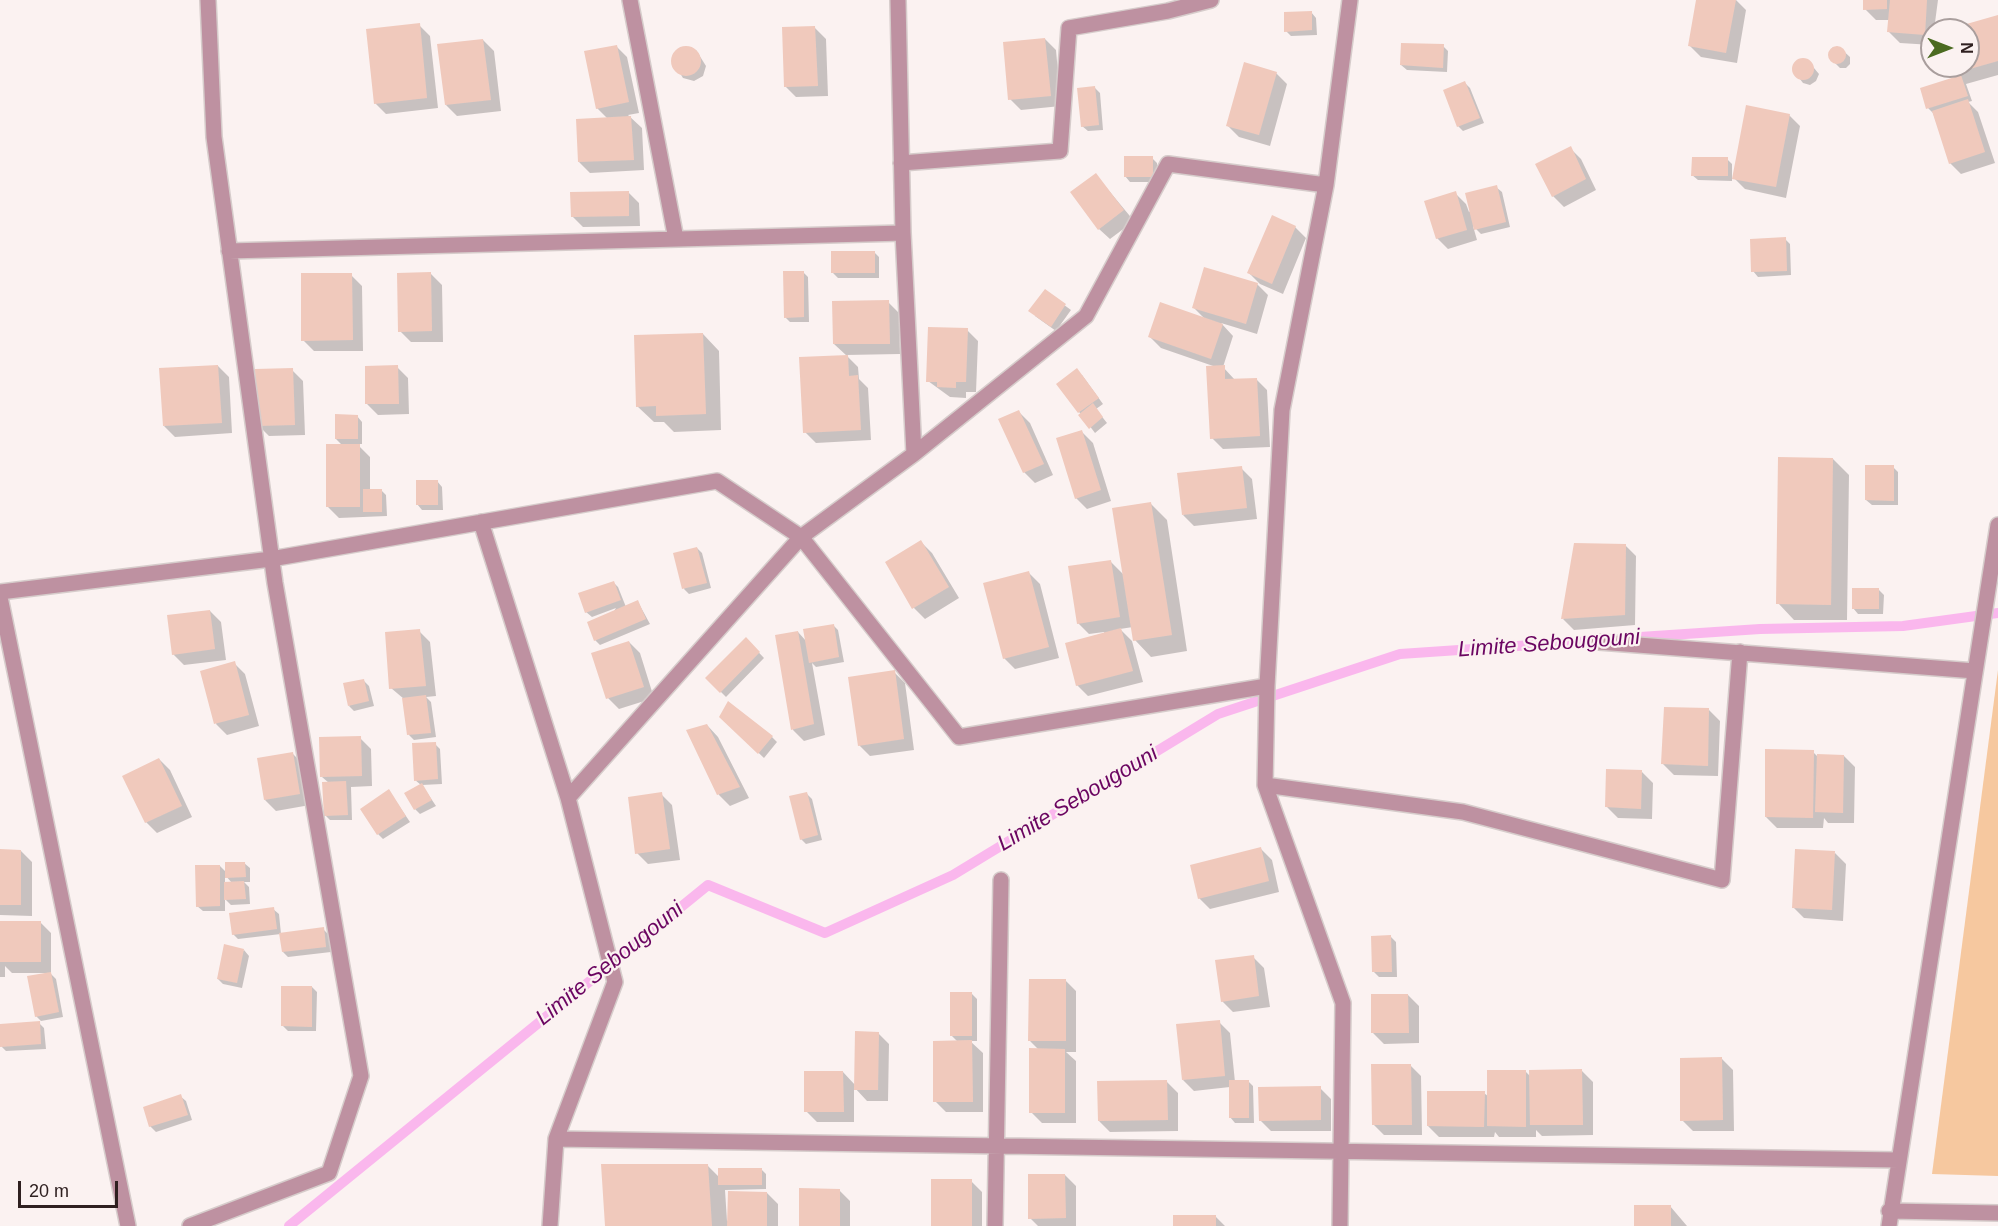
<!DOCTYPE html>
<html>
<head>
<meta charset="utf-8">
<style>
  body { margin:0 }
  #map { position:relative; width:1998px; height:1226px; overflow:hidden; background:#fbf2f1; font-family:Arial,sans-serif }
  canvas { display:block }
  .north { position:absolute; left:1920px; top:18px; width:60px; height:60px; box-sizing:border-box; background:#fbf2f1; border:2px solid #a99e9d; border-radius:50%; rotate:90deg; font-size:16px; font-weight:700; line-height:24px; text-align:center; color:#2f2020 }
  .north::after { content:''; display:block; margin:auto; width:21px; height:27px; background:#4b6b21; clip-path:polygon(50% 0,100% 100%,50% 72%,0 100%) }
  .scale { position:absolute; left:18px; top:1181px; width:100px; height:27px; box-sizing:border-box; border:3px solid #2f2020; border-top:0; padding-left:8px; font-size:18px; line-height:21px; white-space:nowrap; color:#2f2020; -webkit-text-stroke:4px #fbf2f1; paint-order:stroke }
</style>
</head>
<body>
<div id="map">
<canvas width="1998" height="1226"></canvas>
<div class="north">N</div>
<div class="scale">20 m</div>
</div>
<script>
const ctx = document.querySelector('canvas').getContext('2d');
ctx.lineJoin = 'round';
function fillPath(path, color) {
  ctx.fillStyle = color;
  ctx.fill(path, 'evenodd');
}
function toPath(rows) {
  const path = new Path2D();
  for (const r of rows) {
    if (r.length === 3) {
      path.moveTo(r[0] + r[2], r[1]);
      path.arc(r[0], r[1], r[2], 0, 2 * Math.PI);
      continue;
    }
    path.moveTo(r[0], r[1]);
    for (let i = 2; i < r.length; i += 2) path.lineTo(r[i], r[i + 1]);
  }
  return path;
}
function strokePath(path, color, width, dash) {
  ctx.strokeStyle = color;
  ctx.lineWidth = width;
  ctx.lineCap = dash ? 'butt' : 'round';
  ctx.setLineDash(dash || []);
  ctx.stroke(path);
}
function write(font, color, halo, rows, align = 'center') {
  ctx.font = font + ' Arial,sans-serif';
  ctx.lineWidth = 4.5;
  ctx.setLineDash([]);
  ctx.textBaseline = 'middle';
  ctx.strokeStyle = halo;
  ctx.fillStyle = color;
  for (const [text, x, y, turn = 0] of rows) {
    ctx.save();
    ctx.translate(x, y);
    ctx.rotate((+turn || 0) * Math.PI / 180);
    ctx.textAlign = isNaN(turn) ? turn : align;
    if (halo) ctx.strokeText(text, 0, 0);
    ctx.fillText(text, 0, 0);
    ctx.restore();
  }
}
fillPath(toPath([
  [1998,670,1998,1176,1932,1174]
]), '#f6c89f');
fillPath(toPath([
  [1698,0,1736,0,1746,10,1737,63,1701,57,1690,46],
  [1865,0,1938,0,1932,45,1900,43,1889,32,1890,20,1876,20,1865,9],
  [1311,12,1316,18,1317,35,1291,36,1286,31],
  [1998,17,1998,75,1966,84,1972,101,1968,102,1978,112,1995,163,1961,174,1950,163,1933,113,1928,108,1958,78,1951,66,1968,66,1968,30,1954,29],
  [419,25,430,36,438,108,386,114,375,103],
  [815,28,826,39,828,96,796,97,785,86],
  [1045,39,1056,50,1061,106,1021,110,1010,99],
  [483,40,494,51,501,111,457,116,446,105],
  [616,46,627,57,639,113,628,115,642,128,644,170,590,173,579,162,608,119,597,108],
  [1443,46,1448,51,1447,72,1407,70,1401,65],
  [685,47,696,50,706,66,703,76,694,81,683,78,673,62,676,52],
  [1833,47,1839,47,1850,57,1850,64,1846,68,1840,68,1830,58,1829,52],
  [1802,59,1809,62,1819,74,1816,81,1810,85,1803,83,1793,70,1795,63],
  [1276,73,1287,84,1270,146,1239,137,1228,126],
  [1465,83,1470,88,1484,123,1463,131,1458,126],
  [1095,88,1100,93,1103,130,1088,131,1082,126],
  [1789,115,1800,126,1786,198,1745,189,1734,178],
  [1570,148,1581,159,1596,190,1564,207,1553,196],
  [1152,158,1157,163,1157,182,1130,182,1125,176],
  [1727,159,1732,164,1732,181,1698,180,1692,175],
  [1096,175,1134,221,1110,239,1099,229],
  [1496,187,1502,192,1510,227,1481,234,1473,226,1477,240,1448,249,1437,238,1455,193,1466,204,1469,212],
  [628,192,639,203,640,226,583,227,572,216],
  [1295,227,1306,238,1283,294,1260,284,1249,273],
  [1785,239,1790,244,1791,275,1758,277,1753,271],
  [874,252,879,257,879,278,838,278,833,273],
  [803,272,808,277,809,322,790,322,785,317],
  [431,274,442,285,443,342,411,342,400,331],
  [351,275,362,286,363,351,314,351,303,340],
  [1257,284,1268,295,1257,334,1221,323,1233,336,1223,367,1235,380,1256,379,1267,390,1270,447,1223,449,1212,438,1216,367,1161,348,1150,337,1205,319,1194,308],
  [1045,291,1071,310,1056,331,1035,316],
  [888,302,899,313,900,354,846,355,858,367,859,379,868,388,871,440,816,443,805,432,847,356,834,344],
  [967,330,978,341,976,392,966,392,966,398,950,397,928,381],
  [703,334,719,351,721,430,674,432,664,422,654,422,637,406],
  [218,366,229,377,232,433,175,437,164,426],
  [397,367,408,378,409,414,378,415,367,404],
  [292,370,303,381,305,435,269,436,258,425],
  [1082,375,1103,404,1096,409,1107,423,1095,433,1058,384],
  [1019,412,1030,423,1053,475,1035,483,1024,472],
  [357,416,362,422,362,444,357,444,370,457,370,490,381,490,386,495,387,516,339,518,328,507,343,446,336,439],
  [1082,432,1093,443,1111,501,1087,509,1076,498],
  [1833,459,1849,475,1847,620,1794,620,1778,603],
  [1893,467,1898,472,1898,505,1872,505,1866,500],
  [1241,468,1252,479,1257,519,1194,526,1183,515],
  [437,481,442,487,443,510,422,510,417,504],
  [1150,503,1167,520,1187,651,1151,657,1135,640,1133,627,1120,629,1132,641,1143,682,1088,696,1077,685,1105,634,1104,632,1089,634,1078,623,1110,561,1124,575],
  [921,542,932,553,959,598,925,619,914,608,887,563],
  [1625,545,1636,556,1635,625,1574,630,1563,619],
  [697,548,702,553,711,588,689,594,684,589],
  [1029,573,1040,584,1059,658,1015,669,1004,658],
  [613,582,618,587,626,607,638,602,650,624,600,645,595,640,616,608,592,617,586,612],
  [1879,590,1884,595,1883,614,1858,614,1853,608],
  [210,611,221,622,226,660,184,665,173,654],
  [833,625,838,630,844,662,816,667,812,663,825,735,804,741,793,730,777,636,798,632,807,642],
  [419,631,430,642,436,696,426,697,431,702,436,737,414,740,409,735,404,699,391,688],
  [746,639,764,658,726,697,707,678],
  [629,642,640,653,654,698,619,709,608,698],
  [234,663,245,674,259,726,227,735,216,724],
  [894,672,905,683,914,750,870,756,859,745],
  [364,681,369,686,374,706,354,711,349,706],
  [1709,710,1720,721,1718,776,1674,775,1663,764],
  [721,717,772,737,777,742,764,758],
  [707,725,718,737,749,798,730,806,719,795,688,731],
  [360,738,371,749,372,786,351,787,352,820,330,820,325,815,329,783,322,777],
  [435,744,440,749,442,784,422,785,436,806,420,814,415,809,421,785,415,780],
  [1813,752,1817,756,1844,756,1855,767,1854,823,1828,823,1824,818,1823,828,1777,828,1766,817],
  [292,753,303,764,310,805,276,811,265,800],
  [159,759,170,770,192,817,157,833,146,822,124,776],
  [1642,772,1653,783,1652,819,1618,818,1607,807],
  [389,791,410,822,383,839,378,834],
  [661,794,672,805,680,860,648,864,637,853],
  [807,794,812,799,822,840,806,844,801,839],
  [1261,849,1272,860,1279,892,1210,909,1199,898],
  [0,851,21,851,32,862,32,916,0,915],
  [1835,853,1846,864,1843,921,1804,918,1793,907],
  [244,863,250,868,250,882,244,882,249,887,250,904,231,905,225,899,225,911,203,911,197,906,220,866,227,873],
  [225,875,232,883,225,883],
  [273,909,279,914,281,934,323,929,328,934,331,952,288,957,283,952,281,934,238,939,233,934],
  [40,922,51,933,51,974,56,979,63,1017,41,1021,36,1016,48,973,12,973,5,966,5,977,0,977,0,935],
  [1391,937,1396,942,1397,977,1379,977,1373,971],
  [244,950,249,956,242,988,223,984,218,979],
  [1253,957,1264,968,1270,1007,1233,1012,1222,1001],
  [1065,980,1076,991,1076,1052,1066,1052,1076,1061,1076,1123,1042,1123,1031,1112,1039,1050,1030,1041],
  [312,987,317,992,316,1031,288,1031,283,1026],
  [972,994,977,999,977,1041,970,1041,983,1053,983,1112,946,1112,935,1101,958,1042,951,1035],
  [1408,995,1419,1006,1419,1043,1384,1044,1373,1033],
  [1219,1022,1230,1033,1235,1082,1248,1081,1253,1086,1254,1123,1235,1123,1230,1117,1230,1087,1194,1091,1183,1080],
  [39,1023,44,1028,46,1049,6,1051,1,1046,0,1025],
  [878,1033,889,1044,888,1101,867,1101,854,1087,854,1122,817,1122,806,1111,843,1072,856,1086],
  [1722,1059,1733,1070,1734,1131,1693,1131,1682,1120],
  [1410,1065,1421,1076,1422,1135,1384,1135,1373,1124],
  [1582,1071,1593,1082,1593,1135,1542,1136,1536,1130,1536,1137,1499,1137,1495,1132,1494,1137,1439,1137,1428,1126,1484,1093,1489,1097,1526,1072,1531,1077],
  [1167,1082,1178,1093,1178,1131,1110,1132,1099,1121],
  [1320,1088,1331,1099,1331,1131,1271,1131,1260,1120],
  [180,1096,186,1101,192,1120,156,1132,150,1126],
  [708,1166,720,1178,761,1169,766,1174,766,1189,725,1190,727,1221,767,1193,778,1204,778,1226,607,1226],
  [1065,1175,1076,1186,1076,1226,1038,1226,1030,1218],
  [971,1181,982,1192,982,1226,933,1226],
  [839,1190,850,1201,850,1226,800,1226],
  [1670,1206,1687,1226,1635,1226],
  [1216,1217,1225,1226,1174,1226]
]), '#0003');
strokePath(toPath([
  [1625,638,1760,629,1903,626,1998,613],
  [289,1226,708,885,825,933,953,875,1218,714,1400,654,1606,640]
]), '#fab7ed', 10);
fillPath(toPath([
  [1696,0,1736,0,1726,53,1688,46],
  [1863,0,1887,0,1887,9,1863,10],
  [1890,0,1927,0,1925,35,1887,32],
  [1312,11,1312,30,1284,32,1284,12],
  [1998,15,1998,61,1952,74,1950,66,1968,66,1968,30,1949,29],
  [420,23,427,98,374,104,366,29],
  [815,26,818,86,784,87,782,27],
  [1045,38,1051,96,1008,100,1003,42],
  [483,39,491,100,445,105,437,44],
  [1401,43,1444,44,1443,68,1400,65],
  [617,45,629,102,596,109,584,51],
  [1837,55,9],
  [686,61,15],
  [1803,69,11],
  [1244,62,1277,72,1259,135,1226,126],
  [1961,75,1968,96,1926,109,1920,88],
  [1465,81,1480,118,1457,127,1443,90],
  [1095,86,1099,125,1081,127,1077,88],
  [1968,99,1985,152,1949,164,1932,111],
  [1746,105,1790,114,1776,187,1732,179],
  [631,116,634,160,578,162,576,119],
  [1571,146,1586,179,1552,197,1535,164],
  [1124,156,1153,156,1153,177,1124,177],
  [1692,157,1728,157,1728,176,1691,176],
  [1096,173,1124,210,1098,230,1070,192],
  [1497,185,1506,222,1474,230,1465,193],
  [629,191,629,216,571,217,570,192],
  [1456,191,1467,230,1436,239,1424,201],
  [1272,215,1296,226,1272,284,1247,273],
  [1786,237,1787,271,1751,272,1750,239],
  [831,251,875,251,875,273,831,273],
  [1204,267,1258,283,1246,324,1192,308],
  [783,271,804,271,804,317,784,318],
  [431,272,432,331,398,332,397,273],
  [301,273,352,273,353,340,301,341],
  [1045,289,1066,304,1051,327,1028,311],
  [889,300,890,344,833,344,832,301],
  [1160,302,1223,324,1211,359,1148,337],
  [928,327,968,328,966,382,956,382,956,388,937,387,937,382,926,382],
  [703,333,706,414,656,416,656,406,636,407,634,335],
  [848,355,849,376,858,375,861,430,803,433,799,357],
  [218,365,222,423,163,426,159,368],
  [398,365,399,404,365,404,365,366],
  [1225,365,1225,379,1257,378,1260,436,1210,439,1206,366],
  [293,368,295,425,257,426,255,369],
  [1077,368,1099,398,1078,413,1056,384],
  [1093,403,1103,417,1089,429,1078,415],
  [1019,410,1044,464,1023,473,998,419],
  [335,414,358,415,358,439,335,439],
  [1082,430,1101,490,1075,499,1056,438],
  [326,444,360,444,360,507,326,507],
  [1778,457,1833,458,1831,605,1776,604],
  [1865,465,1894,465,1894,501,1865,500],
  [1242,466,1247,508,1182,515,1177,473],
  [416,480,438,480,438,505,416,505],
  [363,489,382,489,382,512,363,512],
  [1151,502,1172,635,1133,641,1112,508],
  [921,540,949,587,912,609,885,562],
  [1574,543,1626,544,1625,615,1561,619],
  [697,547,707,583,682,589,673,553],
  [1111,560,1120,617,1077,624,1068,566],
  [1029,571,1049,647,1003,659,983,583],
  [614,581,621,600,585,613,578,593],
  [1852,588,1879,588,1879,609,1852,609],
  [638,600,646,619,594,641,587,622],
  [210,610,215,649,172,655,167,615],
  [834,624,839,657,809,663,803,629],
  [1121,628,1133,671,1076,686,1065,643],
  [420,629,426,686,389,689,385,632],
  [798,631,814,724,791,730,775,635],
  [746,637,760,652,720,693,705,678],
  [629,641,644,687,606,699,591,653],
  [235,661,249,715,214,724,200,671],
  [895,670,904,739,858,746,848,677],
  [364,679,369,701,348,706,343,683],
  [426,695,431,733,407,735,402,698],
  [728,701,773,736,758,754,719,717],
  [1664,707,1709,708,1708,766,1661,764],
  [707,724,740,787,717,795,686,730],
  [361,736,362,776,320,777,319,737],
  [436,742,438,779,414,781,412,743],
  [1765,749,1814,750,1813,818,1765,817],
  [293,752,300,794,264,800,257,758],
  [1817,754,1844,755,1843,813,1815,812],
  [159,758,182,806,145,823,122,776],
  [1606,769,1642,770,1641,809,1605,807],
  [346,781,348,815,324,816,322,782],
  [422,783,432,800,414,810,404,793],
  [389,789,406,816,377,835,360,809],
  [662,792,670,849,635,854,628,797],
  [807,792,818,835,800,840,789,796],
  [1261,847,1269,881,1198,899,1190,865],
  [0,849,21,850,21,905,0,905],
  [1795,849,1835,851,1832,910,1792,908],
  [225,862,245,862,246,877,225,878],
  [195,865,220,865,220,906,196,907],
  [244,881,246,899,224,900,224,882],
  [274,907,277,929,232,935,229,913],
  [0,921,41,921,41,962,0,962],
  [324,927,326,947,282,952,279,933],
  [1391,935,1392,972,1372,972,1371,936],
  [224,944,244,949,237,983,217,979],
  [1254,955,1259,996,1221,1002,1215,960],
  [51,972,59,1012,35,1017,27,976],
  [1029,979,1066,979,1066,1041,1028,1041],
  [281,986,312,986,312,1027,281,1026],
  [950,992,972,992,972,1036,950,1036],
  [1371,994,1408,994,1409,1033,1371,1033],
  [1220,1020,1225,1076,1182,1080,1176,1024],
  [40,1021,41,1044,0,1047,0,1024],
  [855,1031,879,1032,878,1090,854,1090],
  [972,1040,973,1102,933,1102,933,1041],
  [1029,1048,1065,1049,1065,1113,1029,1113],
  [1722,1057,1723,1120,1680,1121,1680,1058],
  [1371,1064,1411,1064,1412,1125,1372,1125],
  [1582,1069,1583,1125,1530,1125,1529,1070],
  [1487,1070,1526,1070,1526,1127,1487,1126],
  [804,1071,843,1071,844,1112,804,1112],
  [1167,1080,1168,1120,1098,1121,1097,1081],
  [1229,1080,1249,1080,1249,1118,1229,1118],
  [1321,1086,1321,1120,1259,1121,1258,1087],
  [1427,1091,1485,1091,1484,1127,1427,1126],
  [181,1094,188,1115,149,1127,143,1107],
  [601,1164,708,1164,712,1226,605,1226],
  [718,1168,762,1168,762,1185,718,1185],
  [1028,1174,1065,1174,1066,1218,1028,1219],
  [931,1179,972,1179,972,1226,931,1226],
  [799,1188,840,1189,840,1226,799,1226],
  [728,1191,767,1192,767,1226,727,1226],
  [1634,1205,1671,1205,1671,1226,1634,1226],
  [1173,1215,1216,1215,1216,1226,1173,1226]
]), '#f0c9bc');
const street = toPath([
  [630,0,676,239],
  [898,0,903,233,914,454],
  [901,163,1060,151,1069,28,1168,11,1211,0],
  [229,251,903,233],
  [481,522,568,798,615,982,556,1139,550,1226],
  [0,592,271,559,717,481,801,537,959,737,1267,686],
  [0,597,128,1226],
  [1599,642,1975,671],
  [1265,785,1463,812,1722,880,1740,652],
  [568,798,801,537,914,454,1086,316,1168,164,1326,185],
  [556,1139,1898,1160],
  [1889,1211,1998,1213],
  [190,1226,329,1173,361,1076,275,583,214,137,208,0],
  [995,1226,1001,880],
  [1340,1226,1343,1003,1265,785,1267,686,1282,410,1326,185,1350,0],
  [1889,1226,1998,525]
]);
strokePath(street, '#d6cccb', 18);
strokePath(street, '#be91a1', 15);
write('italic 22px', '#6b0561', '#fbf2f1', [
  ["Limite Sebougouni",1549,644,-4],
  ["Limite Sebougouni",1078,799,-31],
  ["Limite Sebougouni",610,964,-39]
]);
</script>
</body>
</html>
